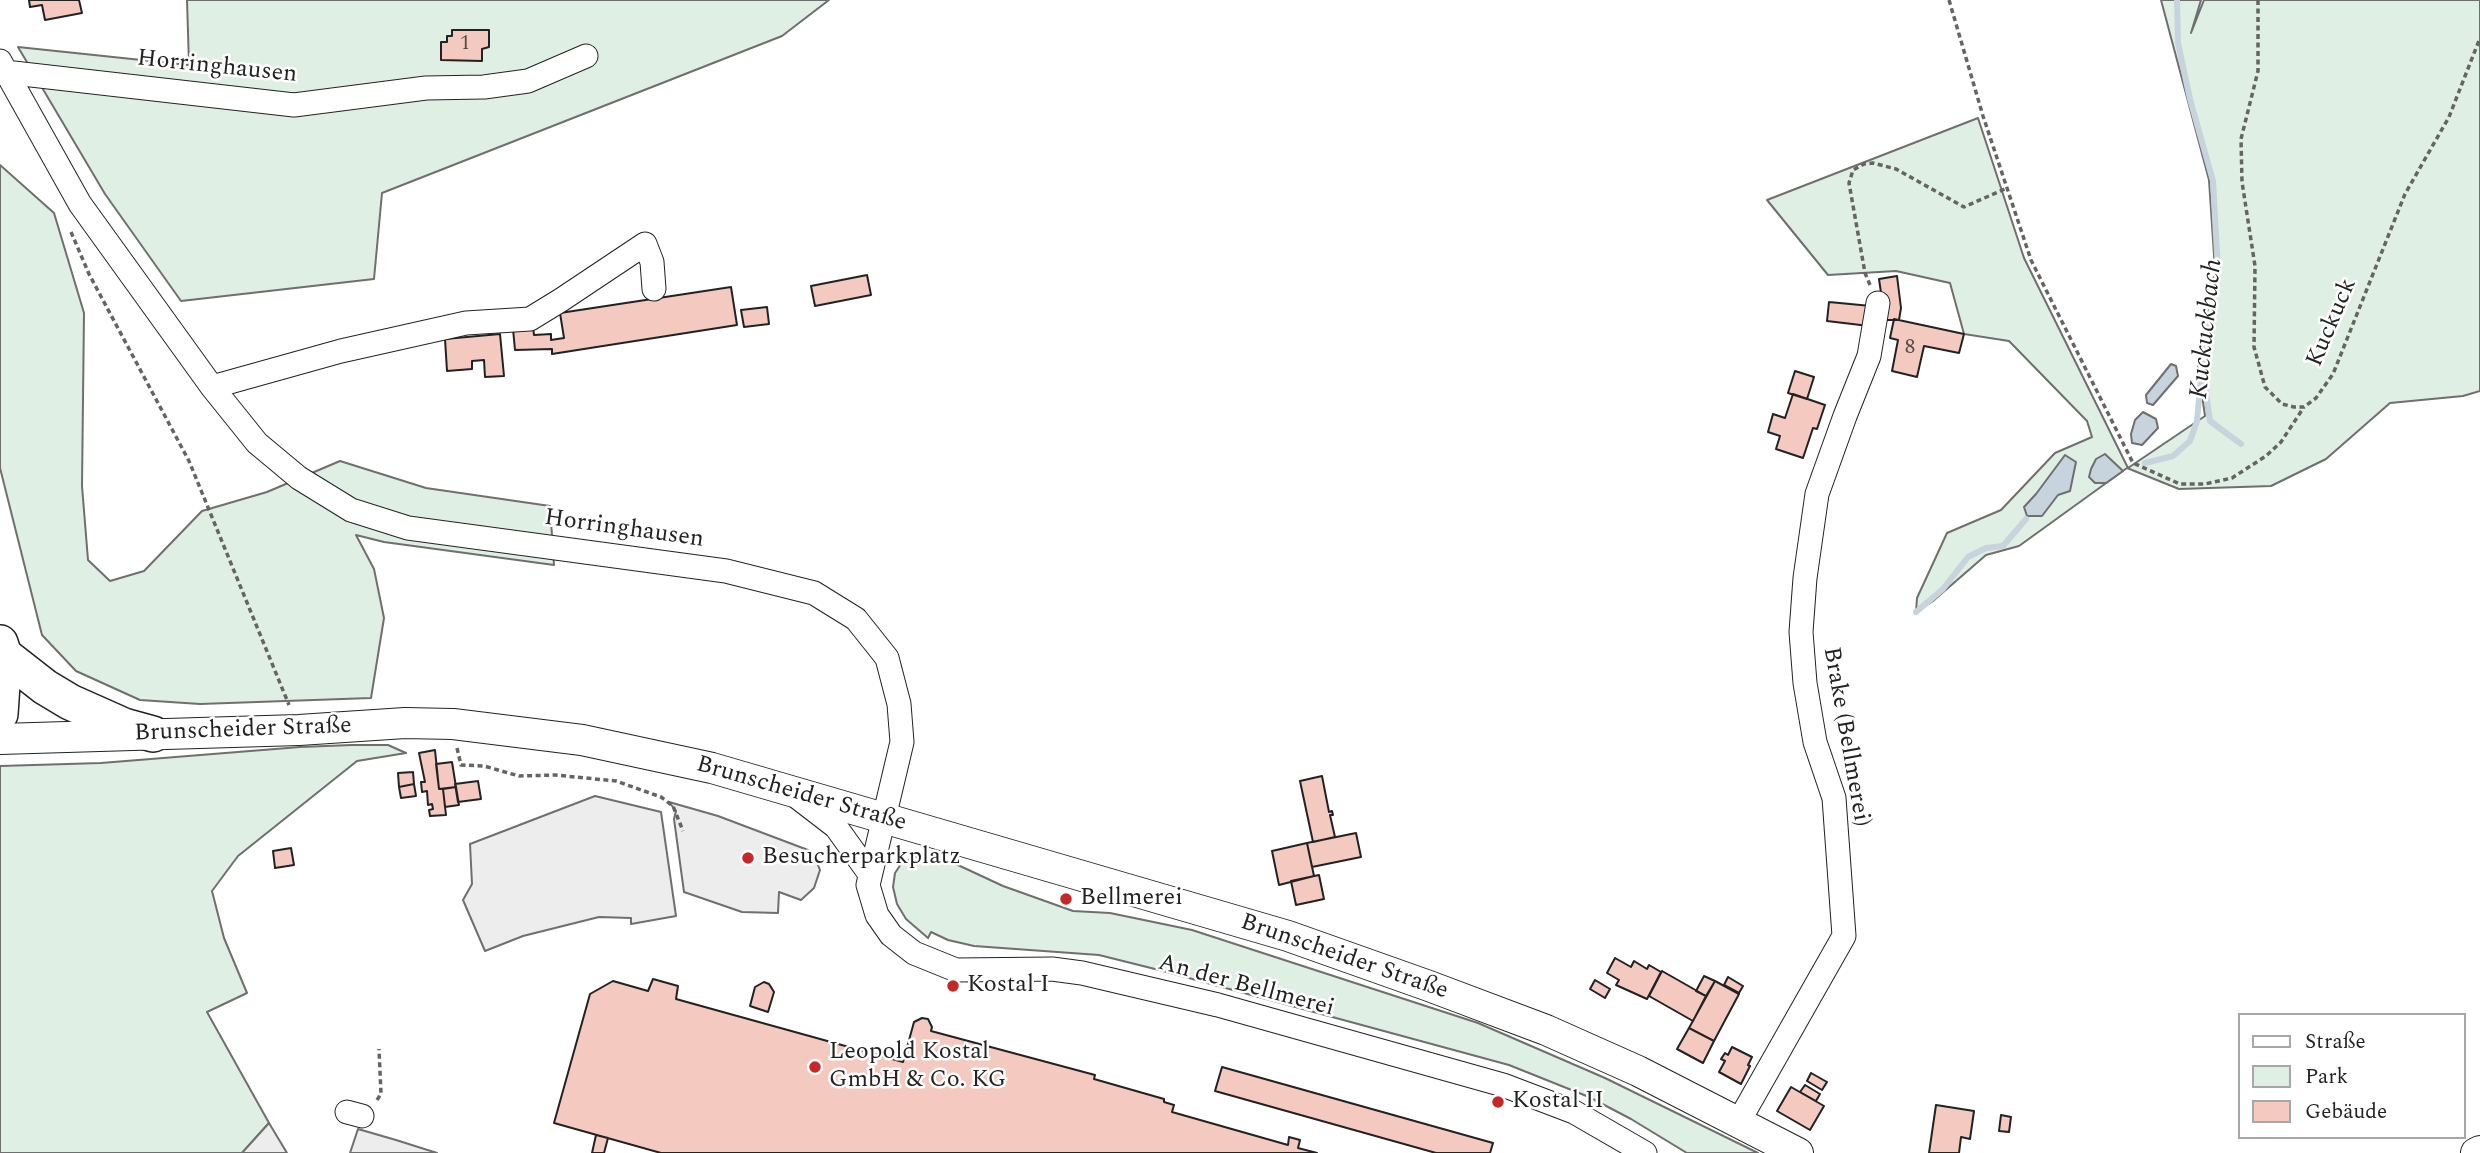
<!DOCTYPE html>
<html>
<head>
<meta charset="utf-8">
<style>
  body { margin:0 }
  #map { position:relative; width:2480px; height:1153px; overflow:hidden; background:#fff; font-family:Spectral,serif }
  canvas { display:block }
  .legend { position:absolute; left:2238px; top:1013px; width:228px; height:126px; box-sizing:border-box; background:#fff; border:2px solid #a7a7a7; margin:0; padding:9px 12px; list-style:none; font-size:21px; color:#222 }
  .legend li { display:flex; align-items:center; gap:14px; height:35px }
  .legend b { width:35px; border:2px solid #a7a7a7 }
</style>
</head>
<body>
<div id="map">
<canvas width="2480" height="1153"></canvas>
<ul class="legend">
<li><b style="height:9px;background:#fff"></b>Straße</li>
<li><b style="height:19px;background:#e0efe3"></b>Park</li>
<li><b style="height:19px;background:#f3c9c0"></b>Gebäude</li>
</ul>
</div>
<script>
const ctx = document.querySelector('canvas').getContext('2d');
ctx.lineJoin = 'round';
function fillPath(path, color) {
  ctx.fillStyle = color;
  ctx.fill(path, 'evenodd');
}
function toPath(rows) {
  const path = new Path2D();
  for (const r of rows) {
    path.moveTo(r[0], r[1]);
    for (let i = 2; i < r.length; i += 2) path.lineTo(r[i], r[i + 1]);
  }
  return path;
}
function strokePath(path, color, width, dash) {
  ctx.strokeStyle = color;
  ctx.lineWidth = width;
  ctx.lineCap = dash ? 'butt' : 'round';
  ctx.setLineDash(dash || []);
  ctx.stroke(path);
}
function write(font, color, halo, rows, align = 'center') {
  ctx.font = font + ' Spectral,serif';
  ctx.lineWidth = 5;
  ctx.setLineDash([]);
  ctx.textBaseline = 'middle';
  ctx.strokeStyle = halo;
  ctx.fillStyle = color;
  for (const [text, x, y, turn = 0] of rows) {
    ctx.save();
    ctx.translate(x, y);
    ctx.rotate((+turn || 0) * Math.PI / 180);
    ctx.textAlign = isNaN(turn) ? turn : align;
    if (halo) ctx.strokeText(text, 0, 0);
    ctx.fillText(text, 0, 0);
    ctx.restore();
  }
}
const green = toPath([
  [187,0,829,0,782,36,382,193,374,279,181,301,105,194,18,47,189,65,187,0],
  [2161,0,2201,0,2191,33,2204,0,2480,0,2480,391,2463,396,2390,403,2326,459,2271,486,2179,489,2127,468,2019,546,1986,555,1933,601,1916,612,1917,598,1947,533,2001,510,2055,453,2092,437,2087,421,2009,341,1964,334,1950,283,1896,271,1828,275,1767,200,1978,118,2024,258,2128,468,2205,416,2198,367,2215,270,2209,180,2161,0],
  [0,165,54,213,84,313,82,486,88,560,110,581,144,571,202,511,267,492,340,461,426,488,550,506,554,565,384,542,356,535,374,569,384,618,371,698,200,704,140,700,76,671,42,635,0,468,0,165],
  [352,745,388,745,406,753,357,761,238,856,212,891,224,938,247,993,207,1012,269,1123,242,1153,0,1153,0,766,101,763,300,747,352,745],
  [928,856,945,859,1003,886,1073,911,1110,913,1192,930,1478,1023,1605,1078,1758,1153,1687,1153,1631,1119,1589,1097,1509,1065,1163,971,1099,955,974,946,948,940,931,932,928,938,906,919,897,904,893,887,895,873,901,864,914,857,928,856]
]);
fillPath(green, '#e0efe3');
strokePath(green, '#6f6f6f', 2);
const parking = toPath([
  [595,796,661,812,676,916,631,924,631,918,599,917,523,936,485,951,463,900,472,884,470,844,595,796],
  [669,802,718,816,808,850,814,855,820,870,814,888,801,900,779,892,778,913,742,912,684,892,674,819,676,811,669,802],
  [269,1123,287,1153,242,1153,269,1123],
  [358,1129,396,1140,437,1153,350,1153,358,1129]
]);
fillPath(parking, '#ededed');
strokePath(parking, '#6f6f6f', 2);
const water = toPath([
  [2171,364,2176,366,2178,376,2153,405,2147,403,2146,395,2171,364],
  [2143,412,2156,419,2158,428,2142,445,2132,443,2131,434,2135,420,2143,412],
  [2105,454,2123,471,2106,483,2095,483,2089,477,2091,469,2096,459,2105,454],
  [2065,455,2076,462,2070,491,2058,495,2042,516,2027,516,2024,507,2036,494,2065,455]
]);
fillPath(water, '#c7d3dd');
strokePath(water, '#6f6f6f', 2);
strokePath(toPath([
  [2204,379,2210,421,2241,444],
  [2145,463,2173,456,2190,441,2197,421,2202,367,2218,271,2213,181,2190,99,2178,43,2177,0],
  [1916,612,1943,589,1968,557,1986,548,2003,546,2026,519]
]), '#c7d3dd', 6);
const building = toPath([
  [29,0,79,0,82,13,45,20,42,5,30,7,29,0],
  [452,30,489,30,489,47,482,49,482,61,441,60,441,42,447,42,447,36,452,36,452,30],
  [867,275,871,295,815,306,811,286,867,275],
  [1897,276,1901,308,1899,320,1885,320,1879,279,1897,276],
  [731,287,737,325,552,354,552,349,515,350,513,329,533,327,534,335,551,334,551,340,564,338,560,313,731,287],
  [1829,302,1871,306,1869,326,1827,321,1829,302],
  [767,307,769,324,744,327,741,310,767,307],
  [1894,319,1964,334,1959,353,1924,346,1917,377,1892,371,1898,340,1890,338,1894,319],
  [500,334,504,376,485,377,484,360,472,361,472,369,447,371,445,339,500,334],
  [1795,371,1814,377,1807,399,1788,393,1795,371],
  [1793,394,1825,405,1817,429,1813,428,1803,458,1776,449,1780,436,1768,432,1773,414,1785,418,1793,394],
  [435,750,439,789,443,789,446,815,430,816,429,810,433,809,432,804,428,805,427,791,422,792,421,782,425,782,419,753,435,750],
  [452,762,456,787,439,789,436,764,452,762],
  [413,772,414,784,399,787,398,773,413,772],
  [1322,776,1329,812,1332,811,1333,815,1330,815,1335,837,1313,842,1300,781,1322,776],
  [478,781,481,799,458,802,455,784,478,781],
  [414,784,416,796,401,798,399,787,414,784],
  [456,787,459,805,445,807,443,789,456,787],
  [1356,833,1361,857,1312,867,1307,843,1356,833],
  [1307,843,1314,876,1279,885,1272,851,1307,843],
  [291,848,294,865,275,868,273,851,291,848],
  [1319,875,1324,899,1296,905,1291,881,1319,875],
  [1615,958,1631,967,1634,961,1647,969,1649,965,1661,972,1647,999,1616,985,1619,980,1607,973,1615,958],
  [1662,971,1706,996,1693,1021,1649,996,1662,971],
  [1704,976,1715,981,1706,996,1696,991,1704,976],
  [1728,977,1743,986,1739,993,1724,985,1728,977],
  [653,979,678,986,676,999,903,1062,914,1022,922,1018,928,1019,932,1027,931,1031,1095,1075,1094,1079,1164,1099,1164,1102,1174,1105,1172,1112,1288,1145,1289,1137,1300,1140,1298,1148,1317,1153,661,1153,554,1123,590,994,613,981,648,991,653,979],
  [1595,980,1610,989,1605,998,1590,989,1595,980],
  [1715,981,1739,994,1714,1041,1689,1028,1715,981],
  [764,982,769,984,774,992,768,1012,750,1006,755,987,764,982],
  [1689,1028,1714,1041,1703,1063,1677,1049,1689,1028],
  [1732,1047,1752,1057,1748,1065,1750,1066,1741,1084,1719,1072,1725,1061,1721,1059,1725,1053,1728,1055,1732,1047],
  [1222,1067,1493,1143,1490,1153,1436,1153,1215,1091,1222,1067],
  [1811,1073,1827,1082,1822,1090,1807,1081,1811,1073],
  [1805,1085,1820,1094,1816,1101,1800,1092,1805,1085],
  [1791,1087,1824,1106,1810,1130,1777,1111,1791,1087],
  [1936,1105,1974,1111,1970,1139,1961,1137,1959,1153,1929,1153,1936,1105],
  [2001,1115,2011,1117,2009,1132,1999,1131,2001,1115],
  [596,1135,608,1138,604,1153,592,1153,596,1135]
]);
fillPath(building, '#f3c9c0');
strokePath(building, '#222', 2);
const minor = toPath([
  [0,61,80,204,212,387,257,443,299,478,351,510,408,528,726,571,814,593,856,619,887,658,899,704,902,742,868,885,877,915,891,935,914,953,956,970,1052,969,1082,973,1218,1005,1503,1085,1574,1112,1645,1153],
  [5,72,294,105,426,88,484,87,528,81,586,56],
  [212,387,341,351,466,323,530,319,561,300,645,244,652,262,654,289],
  [797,797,836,827,869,873],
  [347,1112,362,1116],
  [1739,1121,1844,936,1834,798,1815,742,1805,683,1801,632,1805,578,1817,494,1845,416,1869,356,1878,303]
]);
const major = toPath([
  [0,739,299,730,405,723,453,724,582,740,712,768,1288,936,1429,986,1546,1030,1638,1071,1798,1153],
  [2476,1153,2480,1151]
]);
const highway = toPath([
  [0,643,4,655,0,714],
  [4,655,45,687,70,702,124,726,153,734]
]);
strokePath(minor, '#222', 25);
strokePath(major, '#222', 32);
strokePath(highway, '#222', 38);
strokePath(toPath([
  [1949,0,1983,116,2031,260,2133,463,2180,484,2205,484,2232,478,2266,456,2281,442,2304,407],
  [2258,0,2258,71,2241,139,2242,182,2255,266,2254,347,2265,387,2282,404,2294,407,2304,407,2316,398,2333,374,2405,194,2449,117,2480,38],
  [71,232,89,274,189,461,289,705],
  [1870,285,1865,273,1849,183,1853,170,1864,164,1873,163,1896,169,1964,207,2007,188],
  [457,748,461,765,484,766,519,776,555,775,616,781,661,797,673,806,683,831],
  [377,1100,381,1094,379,1049]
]), '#646464', 3.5, [5, 3.5]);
strokePath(minor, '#fff', 23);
strokePath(major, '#fff', 30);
strokePath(highway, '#fff', 35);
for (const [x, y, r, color] of [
  [748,858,7,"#c62828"],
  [1066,899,7,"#c62828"],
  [953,986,7,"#c62828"],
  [815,1067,7,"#c62828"],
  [1498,1102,7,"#c62828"]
]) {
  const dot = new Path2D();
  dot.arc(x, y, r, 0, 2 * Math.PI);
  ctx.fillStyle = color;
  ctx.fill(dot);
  strokePath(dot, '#fff', 2.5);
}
write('21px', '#564c4a', null, [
  ["1",465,45],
  ["8",1910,349]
]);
write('24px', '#222', '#fff', [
  ["Horringhausen",217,68,6],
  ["Kuckuck",2333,323,-67],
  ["Horringhausen",624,530,8],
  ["Brunscheider Straße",243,731,-2],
  ["Brake (Bellmerei)",1845,737,80],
  ["Brunscheider Straße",801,795,16],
  ["Brunscheider Straße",1344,958,19],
  ["An der Bellmerei",1246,987,15]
]);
write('24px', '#222', '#fff', [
  ["Besucherparkplatz",762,858],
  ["Bellmerei",1080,899],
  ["Kostal I",967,986],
  ["Leopold Kostal",829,1053],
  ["GmbH & Co. KG",829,1081],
  ["Kostal II",1512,1102]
], 'left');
write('italic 26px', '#222', '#fff', [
  ["Kuckuckbach",2208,329,-84]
]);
</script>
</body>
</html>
